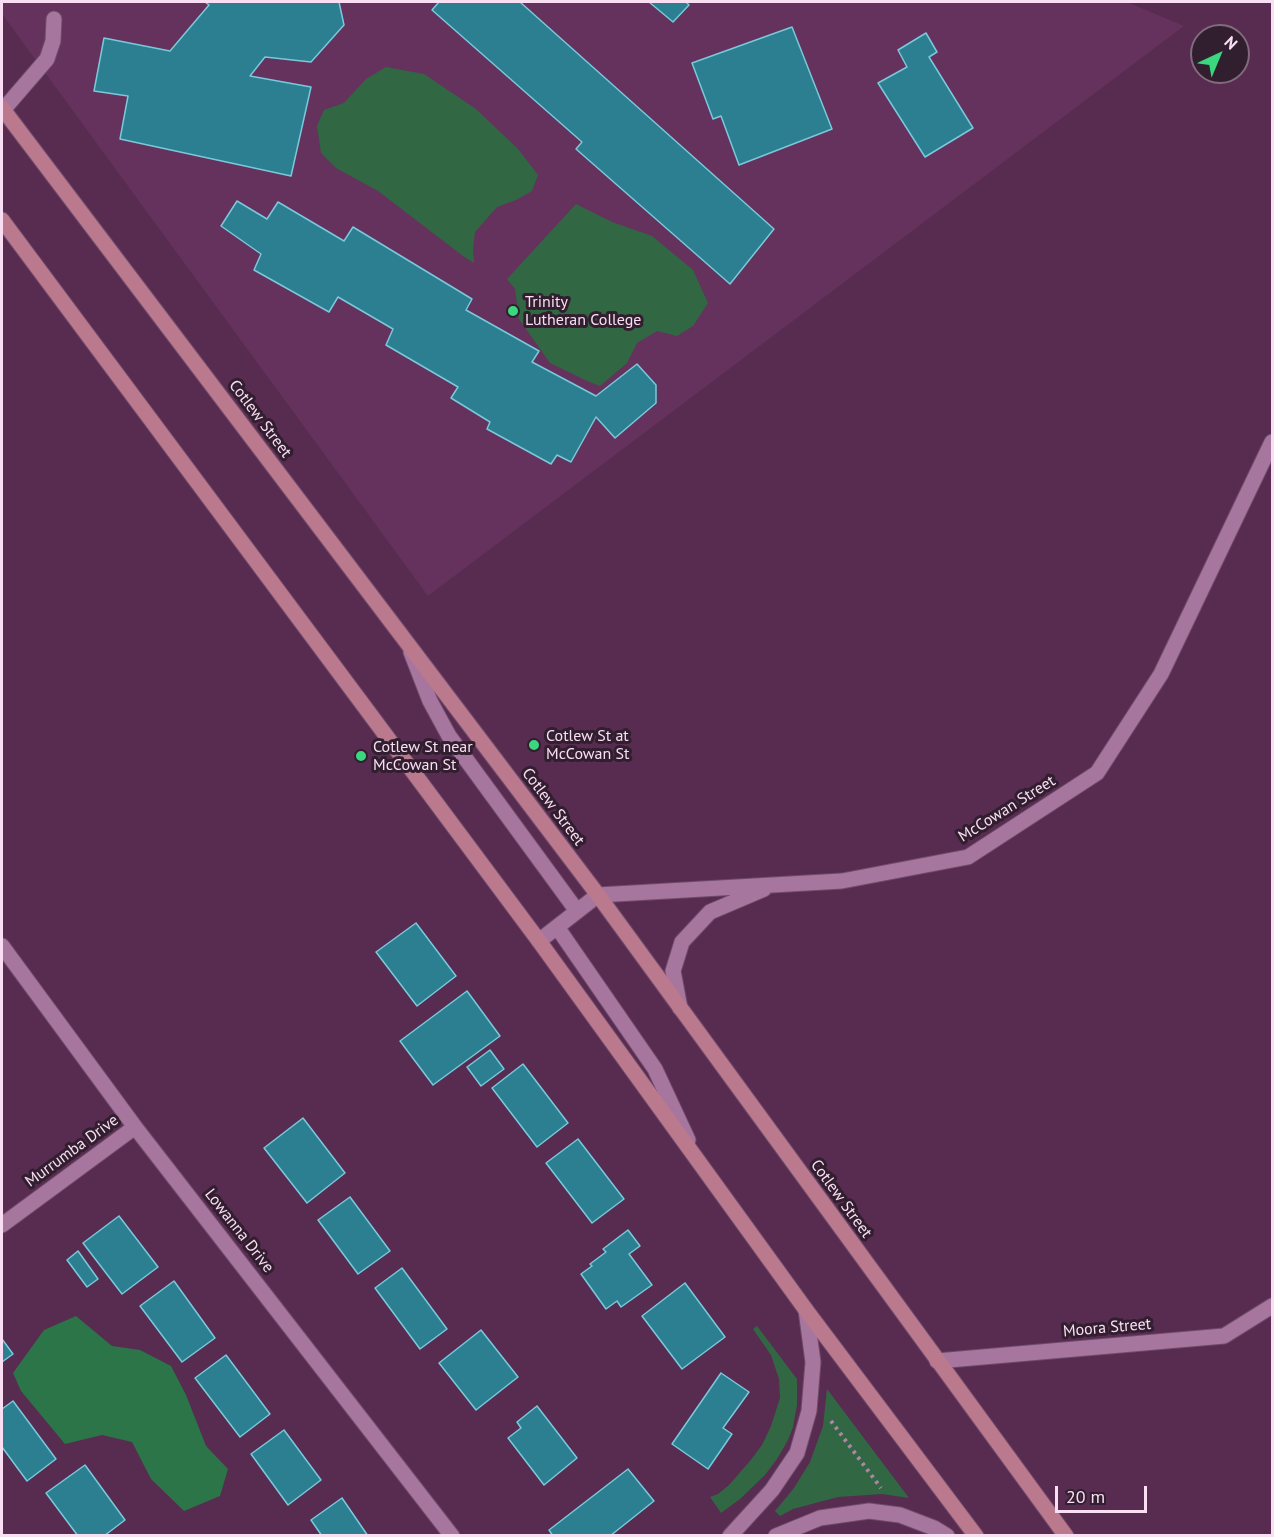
<!DOCTYPE html>
<html>
<head>
<meta charset="utf-8">
<style>
  body { margin:0 }
  #map { position:relative; width:1274px; height:1537px; overflow:hidden; background:#572c50; font-family:"PT Sans",sans-serif }
  canvas { display:block }
  .frame { position:absolute; inset:0; border:3px solid #fadef4; pointer-events:none }
  .north { position:absolute; left:1190px; top:24px; width:60px; height:60px; box-sizing:border-box; background:#311e2e; border:2px solid #816b7d; border-radius:50%; rotate:44deg; font-size:16px; font-weight:700; line-height:24px; text-align:center; color:#fadef4 }
  .north::after { content:''; display:block; margin:auto; width:21px; height:27px; background:#3bd77f; clip-path:polygon(50% 0,100% 100%,50% 72%,0 100%) }
  .scale { position:absolute; left:1055px; top:1486px; width:92px; height:27px; box-sizing:border-box; border:3px solid #fadef4; border-top:0; padding-left:8px; font-size:18px; line-height:21px; white-space:nowrap; color:#fadef4; -webkit-text-stroke:4px #311e2e; paint-order:stroke }
</style>
</head>
<body>
<div id="map">
<canvas width="1274" height="1537"></canvas>
<div class="frame"></div>
<div class="north">N</div>
<div class="scale">20 m</div>
</div>
<script>
const ctx = document.querySelector('canvas').getContext('2d');
ctx.lineJoin = 'round';
function fillPath(path, color) {
  ctx.fillStyle = color;
  ctx.fill(path, 'evenodd');
}
function toPath(rows) {
  const path = new Path2D();
  for (const r of rows) {
    path.moveTo(r[0], r[1]);
    for (let i = 2; i < r.length; i += 2) path.lineTo(r[i], r[i + 1]);
  }
  return path;
}
function strokePath(path, color, width, dash) {
  ctx.strokeStyle = color;
  ctx.lineWidth = width;
  ctx.lineCap = dash ? 'butt' : 'round';
  ctx.setLineDash(dash || []);
  ctx.stroke(path);
}
function write(font, color, halo, rows, align = 'center') {
  ctx.font = font + ' "PT Sans",sans-serif';
  ctx.lineWidth = 6;
  ctx.setLineDash([]);
  ctx.textBaseline = 'middle';
  ctx.strokeStyle = halo;
  ctx.fillStyle = color;
  for (const [text, x, y, turn = 0] of rows) {
    ctx.save();
    ctx.translate(x, y);
    ctx.rotate((+turn || 0) * Math.PI / 180);
    ctx.textAlign = isNaN(turn) ? turn : align;
    if (halo) ctx.strokeText(text, 0, 0);
    ctx.fillText(text, 0, 0);
    ctx.restore();
  }
}
fillPath(toPath([
  [2,2,1127,2,1184,26,428,596,2,14]
]), '#64325c');
fillPath(toPath([
  [386,67,424,74,476,109,518,149,538,175,532,191,516,200,497,207,475,232,473,250,474,263,463,256,378,191,336,168,321,153,317,126,324,110,344,103,366,79],
  [576,204,612,222,652,236,693,270,708,303,693,326,677,336,657,331,637,343,627,363,600,386,585,380,550,363,519,319,515,289,507,279],
  [757,1326,797,1379,797,1405,793,1427,788,1440,777,1459,765,1475,740,1499,721,1513,710,1497,718,1494,729,1485,750,1461,762,1445,771,1426,780,1398,779,1379,771,1355,753,1329],
  [827,1389,909,1498,882,1494,838,1497,793,1509,780,1516,775,1511,794,1488,810,1462,823,1426]
]), '#326744');
fillPath(toPath([
  [76,1316,112,1346,140,1350,171,1366,186,1395,206,1446,228,1469,220,1496,184,1511,151,1479,132,1442,102,1435,65,1444,21,1391,13,1373,44,1330]
]), '#2c7548');
const building = toPath([
  [205,2,339,2,344,25,311,62,265,57,250,76,311,87,291,176,120,139,128,96,94,91,104,38,170,51,209,5,205,2],
  [439,2,520,2,774,229,730,284,576,149,582,142,432,10,439,2],
  [649,2,686,2,689,5,673,22,649,2],
  [792,27,832,129,739,165,721,116,713,119,692,63,792,27],
  [926,33,937,52,929,57,973,128,925,157,878,83,907,67,898,50,926,33],
  [237,201,267,219,278,202,344,241,353,227,472,299,466,310,539,351,532,362,596,396,637,364,656,385,656,403,615,438,596,417,571,462,557,455,551,464,487,429,490,422,451,398,458,387,386,345,393,329,338,297,329,312,254,270,261,254,221,226,237,201],
  [416,923,456,976,417,1006,376,952,416,923],
  [467,991,500,1036,433,1085,400,1041,467,991],
  [490,1050,504,1069,481,1086,467,1067,490,1050],
  [523,1064,568,1123,537,1147,492,1088,523,1064],
  [303,1118,345,1173,307,1203,264,1148,303,1118],
  [578,1139,624,1199,592,1223,546,1163,578,1139],
  [350,1197,390,1251,358,1274,318,1220,350,1197],
  [119,1216,158,1267,122,1294,83,1243,119,1216],
  [628,1230,640,1246,629,1254,652,1285,621,1307,617,1301,606,1309,581,1274,592,1266,590,1264,606,1252,603,1249,628,1230],
  [78,1251,98,1279,87,1287,67,1260,78,1251],
  [402,1268,447,1329,420,1349,375,1288,402,1268],
  [174,1281,215,1338,182,1362,140,1306,174,1281],
  [685,1283,725,1337,682,1369,642,1316,685,1283],
  [481,1330,518,1377,476,1410,439,1363,481,1330],
  [2,1339,13,1354,2,1362,2,1339],
  [226,1355,270,1414,240,1437,195,1378,226,1355],
  [721,1373,749,1392,723,1428,732,1434,708,1469,672,1444,721,1373],
  [13,1401,56,1459,27,1481,2,1447,2,1409,13,1401],
  [537,1406,577,1458,544,1485,508,1438,521,1428,517,1422,537,1406],
  [284,1430,321,1480,288,1505,251,1454,284,1430],
  [85,1465,125,1520,104,1536,78,1536,46,1493,85,1465],
  [628,1469,654,1501,610,1536,553,1536,549,1530,628,1469],
  [342,1498,368,1536,322,1536,311,1520,342,1498]
]);
fillPath(building, '#2b7f90');
strokePath(building, '#7ac9db', 1.5);
const lane = toPath([
  [3,110,47,59,53,41,54,19]
]);
const street = toPath([
  [411,652,430,701,449,736,577,911],
  [557,927,655,1069,688,1140],
  [539,941,598,895,842,881,968,857,1097,773,1161,674,1272,442],
  [2,946,135,1127,452,1536],
  [680,1008,673,971,682,942,710,912,764,889],
  [2,1225,135,1127],
  [937,1361,1224,1336,1272,1306],
  [730,1536,772,1490,797,1453,809,1411,813,1362,806,1310],
  [776,1536,820,1518,869,1511,900,1515,934,1528,947,1536]
]);
const secondary = toPath([
  [2,108,598,895,1066,1536],
  [2,220,539,941,806,1310,976,1536]
]);
strokePath(lane, '#704b6b', 17);
strokePath(street, '#704b6b', 17);
strokePath(secondary, '#704b6b', 17);
strokePath(toPath([
  [831,1421,881,1488]
]), '#aa87a4', 4, [3, 4.5]);
strokePath(lane, '#a7769e', 15);
strokePath(street, '#a7769e', 15);
strokePath(secondary, '#bb798e', 15);
for (const [x, y, r, color] of [
  [513,311,6,"#3bd77f"],
  [534,745,6,"#3bd77f"],
  [361,756,6,"#3bd77f"]
]) {
  const dot = new Path2D();
  dot.arc(x, y, r, 0, 2 * Math.PI);
  ctx.fillStyle = color;
  ctx.fill(dot);
  strokePath(dot, '#311e2e', 2);
}
write('16px', '#fadef4', '#311e2e', [
  ["Trinity",525,302],
  ["Lutheran College",525,320],
  ["Cotlew St at",546,736],
  ["McCowan St",546,754],
  ["Cotlew St near",373,747],
  ["McCowan St",373,765]
], 'left');
write('16px', '#fadef4', '#311e2e', [
  ["Cotlew Street",260,419,53],
  ["Cotlew Street",553,807,53],
  ["McCowan Street",1007,809,-32],
  ["Murrumba Drive",72,1151,-36],
  ["Cotlew Street",841,1199,54],
  ["Lowanna Drive",239,1231,52],
  ["Moora Street",1107,1328,-5]
]);
</script>
</body>
</html>
